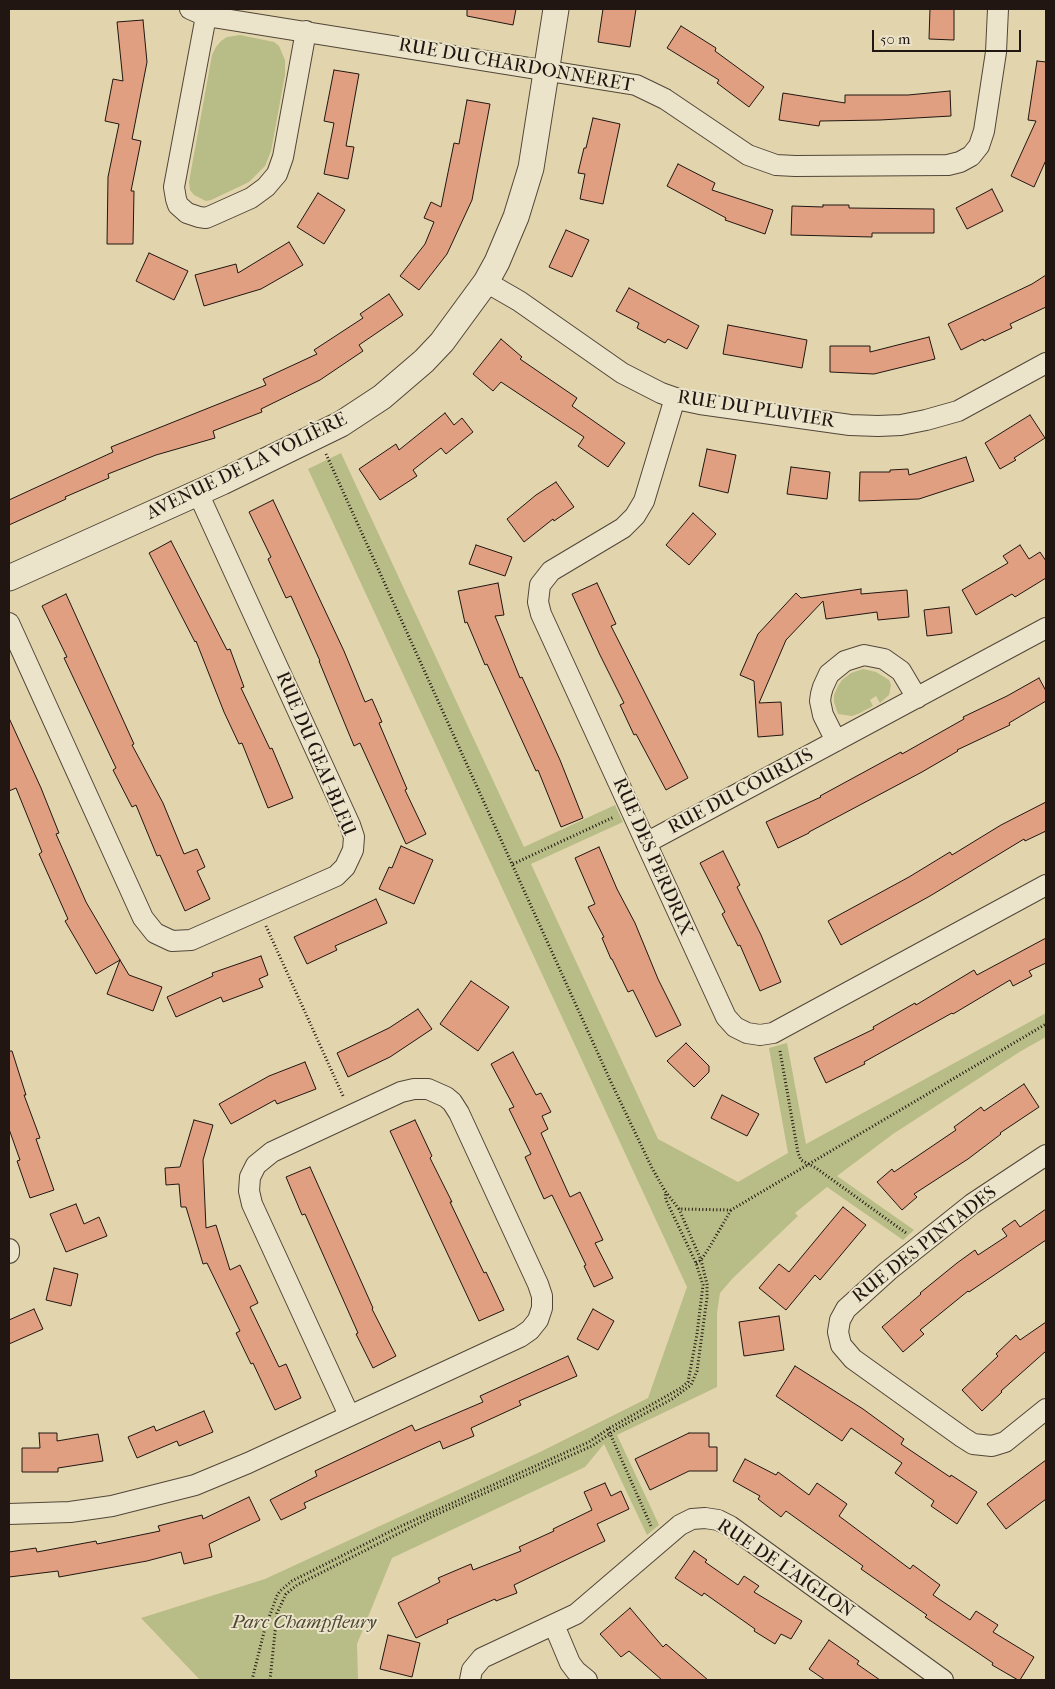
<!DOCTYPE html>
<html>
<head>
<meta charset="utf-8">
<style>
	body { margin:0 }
	#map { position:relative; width:1055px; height:1689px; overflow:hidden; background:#e2d5ad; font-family:"IM FELL French Canon",serif }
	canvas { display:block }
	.frame { position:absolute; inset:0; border:10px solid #211611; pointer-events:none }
	.scale { position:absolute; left:872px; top:30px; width:149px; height:22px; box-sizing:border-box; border:2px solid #211611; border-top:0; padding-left:6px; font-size:15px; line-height:18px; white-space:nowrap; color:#211611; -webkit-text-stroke:4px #ece4ca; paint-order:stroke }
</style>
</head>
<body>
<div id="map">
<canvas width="1055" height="1689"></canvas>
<div class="frame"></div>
<div class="scale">50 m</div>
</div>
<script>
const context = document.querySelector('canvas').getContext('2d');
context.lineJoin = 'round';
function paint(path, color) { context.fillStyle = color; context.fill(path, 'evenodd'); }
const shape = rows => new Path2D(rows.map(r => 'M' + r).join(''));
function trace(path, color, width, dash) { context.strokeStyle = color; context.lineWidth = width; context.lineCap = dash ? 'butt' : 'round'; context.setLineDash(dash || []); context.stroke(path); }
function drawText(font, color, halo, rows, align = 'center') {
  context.font = font + ' "IM FELL French Canon",serif'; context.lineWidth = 4; context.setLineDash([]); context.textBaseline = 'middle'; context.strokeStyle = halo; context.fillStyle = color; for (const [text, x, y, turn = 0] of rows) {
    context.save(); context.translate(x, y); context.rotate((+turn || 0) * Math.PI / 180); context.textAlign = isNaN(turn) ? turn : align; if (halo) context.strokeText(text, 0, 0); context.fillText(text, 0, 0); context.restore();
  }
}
paint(shape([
	[240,35,274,42,279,46,285,60,285,75,271,151,265,166,249,182,211,200,206,201,194,195,190,190,189,182,212,55,216,47,221,41,227,37],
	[341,453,524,847,615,805,623,822,531,864,658,1139,738,1182,788,1153,769,1048,787,1043,806,1144,1046,1013,1046,1037,1021,1051,893,1134,837,1176,914,1230,903,1240,827,1187,795,1213,798,1216,733,1278,720,1293,717,1313,717,1387,617,1435,659,1525,647,1535,604,1444,585,1467,392,1558,357,1644,358,1680,200,1680,141,1618,265,1579,538,1453,648,1398,687,1287,308,469],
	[863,669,876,672,889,680,891,685,889,695,880,703,876,696,870,700,873,706,860,713,852,716,838,714,834,702,834,695,838,686,842,680,851,673]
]), '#b8bc86');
const building = shape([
	[467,9,516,9,513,25,467,16,467,9],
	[603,9,636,9,630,47,598,42,603,9],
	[930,9,954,9,954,40,929,39,930,9],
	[143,20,147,62,132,139,141,141,131,191,134,191,133,244,107,244,108,177,119,124,105,121,113,79,123,81,117,22,143,20],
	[681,26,716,48,715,51,764,87,749,107,717,83,719,80,667,48,681,26],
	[1037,61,1046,62,1046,160,1034,187,1011,176,1036,121,1028,120,1037,61],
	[334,70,359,74,346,146,354,147,348,179,324,174,334,123,324,121,334,70],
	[950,91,951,116,880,120,820,121,819,126,779,120,783,93,845,103,845,95,908,95,950,91],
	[467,100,490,104,472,200,447,254,419,290,400,276,425,244,434,222,424,218,431,202,441,207,454,143,459,144,467,100],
	[593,118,620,124,603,204,580,199,585,174,578,173,584,148,586,148,593,118],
	[678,164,715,183,712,190,773,210,765,234,725,220,726,218,667,186,678,164],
	[992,189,1003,211,967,229,956,208,992,189],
	[318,193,345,210,324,244,297,227,318,193],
	[823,205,849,205,849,208,934,209,934,233,872,233,872,237,791,235,792,206,823,207,823,205],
	[566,230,589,240,572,277,549,267,566,230],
	[289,242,303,265,261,289,204,306,195,275,236,264,238,273,289,242],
	[149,253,188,271,174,300,136,281,149,253],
	[1046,275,1046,307,1010,324,1012,328,984,341,983,339,961,350,948,324,1032,284,1046,275],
	[629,288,699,326,687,349,668,339,665,343,637,328,639,323,616,311,629,288],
	[389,294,403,315,359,345,363,351,320,380,261,409,262,412,213,431,215,438,156,455,108,474,109,478,65,497,66,499,9,525,9,500,113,452,111,447,266,385,263,379,317,354,314,350,363,318,360,314,389,294],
	[728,325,807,340,802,368,723,354,728,325],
	[929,337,935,359,874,374,830,372,830,346,870,346,870,352,929,337],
	[501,339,522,357,520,359,577,398,572,406,625,443,608,467,578,446,584,437,501,382,493,391,473,374,501,339],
	[445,413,454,425,462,418,473,432,446,454,441,448,413,470,417,476,380,500,359,469,396,444,399,450,445,413],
	[1030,415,1045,438,1014,458,1016,460,1000,469,985,443,1030,415],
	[707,449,736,455,728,493,699,486,707,449],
	[966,457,974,481,919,499,859,501,860,472,890,472,890,470,908,469,909,475,966,457],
	[791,467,830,472,827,499,787,494,791,467],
	[556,482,574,507,554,521,553,519,524,542,507,519,536,495,556,482],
	[273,500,344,651,365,702,372,699,382,722,379,723,407,789,405,790,426,834,406,844,360,743,354,746,319,661,320,661,291,596,286,598,268,559,271,557,249,512,273,500],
	[693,513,716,534,689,565,666,545,693,513],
	[171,541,227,650,230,649,244,687,241,688,270,749,272,748,293,798,268,808,242,743,239,744,224,712,196,641,195,642,149,553,171,541],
	[476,545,512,557,505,576,469,564,476,545],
	[1020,545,1029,559,1040,552,1046,561,1046,578,1015,597,1012,594,976,615,962,590,1008,563,1003,556,1020,545],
	[498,583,504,615,495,616,520,678,522,677,560,760,583,818,561,827,538,770,536,771,487,664,485,665,467,622,465,623,458,591,498,583],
	[597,583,616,624,611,626,688,778,666,790,636,734,634,735,620,705,624,703,600,655,572,594,597,583],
	[861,589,861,594,907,590,909,617,878,620,877,612,826,619,823,601,786,640,759,703,781,702,783,735,758,737,754,681,740,675,758,634,796,593,801,598,861,589],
	[66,594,134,744,132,745,163,803,184,854,197,849,205,867,197,871,210,899,185,911,160,855,157,856,136,805,132,807,113,770,116,768,64,658,67,657,42,606,66,594],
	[949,607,952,633,927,636,924,610,949,607],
	[1039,678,1046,691,1046,701,1009,723,1010,725,957,750,958,751,922,772,809,832,809,833,778,848,766,822,821,797,820,796,901,752,902,754,964,719,963,717,1007,696,1039,678],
	[9,718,41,788,59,833,56,834,86,902,120,960,96,974,65,921,68,919,39,854,42,852,16,788,9,791,9,718],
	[1046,802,1046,831,1025,841,1024,839,930,896,841,945,828,921,909,877,950,852,952,855,1001,825,1046,802],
	[401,846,433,860,414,904,379,889,389,867,392,868,401,846],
	[599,847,617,889,635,923,658,979,681,1025,656,1037,633,990,628,992,612,959,611,959,602,938,604,937,588,907,595,904,575,858,599,847],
	[723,851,740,885,737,887,761,935,781,982,760,991,740,945,738,946,722,914,725,912,700,863,723,851],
	[376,899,387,923,335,946,337,950,307,964,294,937,376,899],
	[1046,938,1046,963,1029,971,1032,976,1013,986,1010,980,953,1014,952,1013,864,1062,865,1064,826,1083,814,1058,874,1029,873,1027,915,1003,916,1005,974,970,977,975,1046,938],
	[261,956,268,975,259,979,263,987,223,1002,221,997,176,1017,167,997,213,976,212,973,261,956],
	[120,960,129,975,162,987,153,1011,107,994,120,960],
	[471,981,509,1007,478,1051,440,1024,471,981],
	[418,1009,432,1029,390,1057,348,1077,337,1053,389,1028,418,1009],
	[686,1043,709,1066,709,1072,694,1087,667,1061,686,1043],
	[9,1051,12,1051,26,1095,24,1095,40,1138,36,1139,54,1190,30,1198,17,1161,20,1160,9,1129,9,1051],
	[513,1052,536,1095,541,1093,551,1112,542,1116,548,1129,541,1133,570,1197,580,1192,603,1240,595,1243,613,1278,594,1287,584,1266,586,1265,552,1195,544,1199,525,1157,531,1154,509,1109,514,1107,491,1064,513,1052],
	[305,1062,316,1089,277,1104,275,1100,231,1124,219,1104,269,1076,305,1062],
	[1024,1084,1039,1107,1000,1133,1001,1134,968,1159,914,1194,917,1197,902,1210,877,1182,892,1169,894,1172,956,1130,954,1127,981,1107,984,1111,1024,1084],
	[722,1095,759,1114,747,1136,711,1118,722,1095],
	[194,1120,213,1125,203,1160,206,1228,216,1225,230,1270,240,1265,258,1303,250,1307,279,1367,286,1364,301,1398,275,1410,253,1363,251,1364,236,1333,240,1331,207,1263,203,1264,186,1207,181,1207,179,1184,166,1185,165,1168,180,1167,194,1120],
	[415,1120,432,1156,430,1158,452,1202,450,1202,484,1273,486,1272,504,1310,479,1321,390,1131,415,1120],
	[310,1167,373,1308,372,1309,396,1356,373,1368,356,1334,358,1333,305,1214,302,1215,286,1177,310,1167],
	[76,1204,84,1224,99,1217,107,1236,66,1252,50,1214,76,1204],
	[843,1207,866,1225,820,1280,815,1275,786,1310,759,1288,779,1264,789,1272,843,1207],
	[1046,1209,1046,1240,969,1292,968,1291,920,1330,924,1334,903,1352,882,1327,921,1294,920,1293,957,1263,975,1250,978,1255,1007,1236,1002,1229,1015,1220,1020,1227,1046,1209],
	[54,1268,78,1274,71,1306,46,1300,54,1268],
	[34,1309,43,1329,9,1344,9,1320,34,1309],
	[593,1309,614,1321,598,1350,577,1339,593,1309],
	[779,1316,784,1350,744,1356,739,1322,779,1316],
	[1046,1322,1046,1351,1001,1391,1002,1392,982,1411,962,1390,998,1356,996,1354,1016,1335,1020,1340,1046,1322],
	[568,1356,577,1376,519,1401,521,1405,471,1428,474,1436,443,1449,440,1441,304,1503,306,1508,281,1520,270,1500,317,1476,315,1471,412,1425,415,1431,483,1402,480,1396,568,1356],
	[795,1366,863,1409,904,1439,901,1444,950,1477,951,1475,977,1492,957,1524,931,1506,934,1501,895,1473,902,1463,851,1428,842,1441,776,1396,795,1366],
	[204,1411,213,1432,179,1446,177,1441,137,1458,128,1437,154,1426,156,1431,204,1411],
	[39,1433,57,1433,57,1441,98,1434,103,1461,58,1468,58,1472,22,1472,22,1448,40,1448,39,1433],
	[689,1433,709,1433,709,1447,717,1447,717,1471,689,1471,650,1490,635,1459,689,1433],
	[745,1459,776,1475,778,1472,809,1495,817,1483,847,1504,839,1516,910,1569,913,1565,940,1585,933,1595,970,1620,976,1611,998,1625,993,1632,1034,1657,1020,1680,1018,1680,992,1665,993,1663,925,1617,927,1615,861,1569,863,1566,786,1511,781,1517,758,1499,760,1496,733,1481,745,1459],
	[1046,1460,1046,1499,1006,1529,987,1504,1046,1460],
	[605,1483,611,1496,621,1491,629,1509,597,1524,605,1541,514,1585,517,1593,496,1601,495,1599,447,1620,448,1623,416,1638,398,1603,440,1582,438,1578,471,1564,473,1570,521,1551,519,1547,554,1531,553,1529,592,1510,584,1492,605,1483],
	[249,1497,260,1520,209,1544,212,1557,184,1564,181,1552,147,1561,59,1577,58,1571,9,1577,9,1552,36,1548,37,1552,96,1541,97,1544,160,1531,158,1526,202,1515,203,1519,249,1497],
	[694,1551,707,1560,705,1562,738,1585,744,1576,759,1586,754,1592,802,1621,791,1639,781,1634,775,1644,754,1631,755,1629,704,1593,702,1596,675,1578,694,1551],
	[630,1608,663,1647,666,1644,708,1680,662,1680,629,1651,621,1657,600,1634,630,1608],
	[388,1635,420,1643,412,1677,380,1669,388,1635],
	[829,1640,859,1661,857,1664,880,1680,825,1680,809,1669,829,1640]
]);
paint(building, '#e09f81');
trace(building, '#211611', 1);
const minor = shape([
	[190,9,206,16,636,85,665,99,748,155,776,165,795,166,948,165,960,162,971,156,979,146,984,131,996,52,998,9],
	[206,16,174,187,176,199,178,205,187,213,199,217,206,218,213,215,251,198,266,187,277,174,283,157,306,31],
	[486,282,519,301,622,373,661,393,681,400,700,404,850,425,878,426,901,425,926,420,958,411,1046,363],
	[675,398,644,501,635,516,623,528,551,571,540,585,538,602,541,614,726,1017,735,1027,747,1033,760,1035,773,1033,1046,885],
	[9,623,143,918,155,933,172,941,191,940,336,876,345,867,353,850,354,837,350,825,198,493],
	[836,741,823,715,820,701,821,694,823,687,829,674,845,661,864,655,884,659,901,671,917,698],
	[646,843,1046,628],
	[1046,1155,972,1204,888,1271,846,1309,840,1320,838,1332,841,1345,853,1359,962,1437,973,1444,992,1446,1005,1442,1046,1409],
	[9,1249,9,1253],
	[9,1514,70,1512,112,1506,195,1485,248,1463,520,1337,530,1330,538,1320,542,1308,542,1296,538,1284,459,1113,452,1102,446,1097,428,1089,414,1089,401,1092,272,1152,256,1165,250,1177,249,1191,252,1204,349,1415],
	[554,1625,570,1663,576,1671,587,1680],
	[470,1680,472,1670,482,1658,576,1614,680,1525,692,1519,705,1518,718,1520,730,1526,943,1680]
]);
const tertiary = shape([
	[9,578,222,482,341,424,382,397,424,361,442,342,486,282,497,262,516,217,531,168,556,9]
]);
trace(minor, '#514638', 22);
trace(tertiary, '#514638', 27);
trace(shape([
	[326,454,610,1080,652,1168,665,1191,679,1209,731,1210,1046,1024],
	[513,864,614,817],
	[266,926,344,1098],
	[780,1051,798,1153,801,1160,816,1168,906,1233],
	[696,1263,701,1260,709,1248,731,1210],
	[608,1429,651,1526],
	[252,1680,265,1628,277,1596,280,1591,292,1581,399,1527,589,1442,608,1429,681,1388,688,1382,697,1334,703,1285,696,1263,666,1200,665,1192],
	[270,1680,277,1613,286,1594,297,1585,435,1515,592,1446,618,1428,672,1399,691,1385,697,1371,707,1298,707,1284,701,1260,679,1209]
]), '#211611', 3, [1, 2.5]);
trace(minor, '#ece4ca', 20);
trace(tertiary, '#ece4ca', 25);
drawText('19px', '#211611', '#ece4ca', [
	["RUE DU CHARDONNERET",516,66,10],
	["RUE DU PLUVIER",756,410,9],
	["AVENUE DE LA VOLIÈRE",247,467,-26],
	["RUE DU GEAI-BLEU",315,754,67],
	["RUE DU COURLIS",741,792,-28],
	["RUE DES PERDRIX",652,857,66],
	["RUE DES PINTADES",925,1245,-38],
	["RUE DE L'AIGLON",785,1569,34]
]);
drawText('italic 19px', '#4e4834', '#ece4ca', [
	["Parc Champfleury",304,1623]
]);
</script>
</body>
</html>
